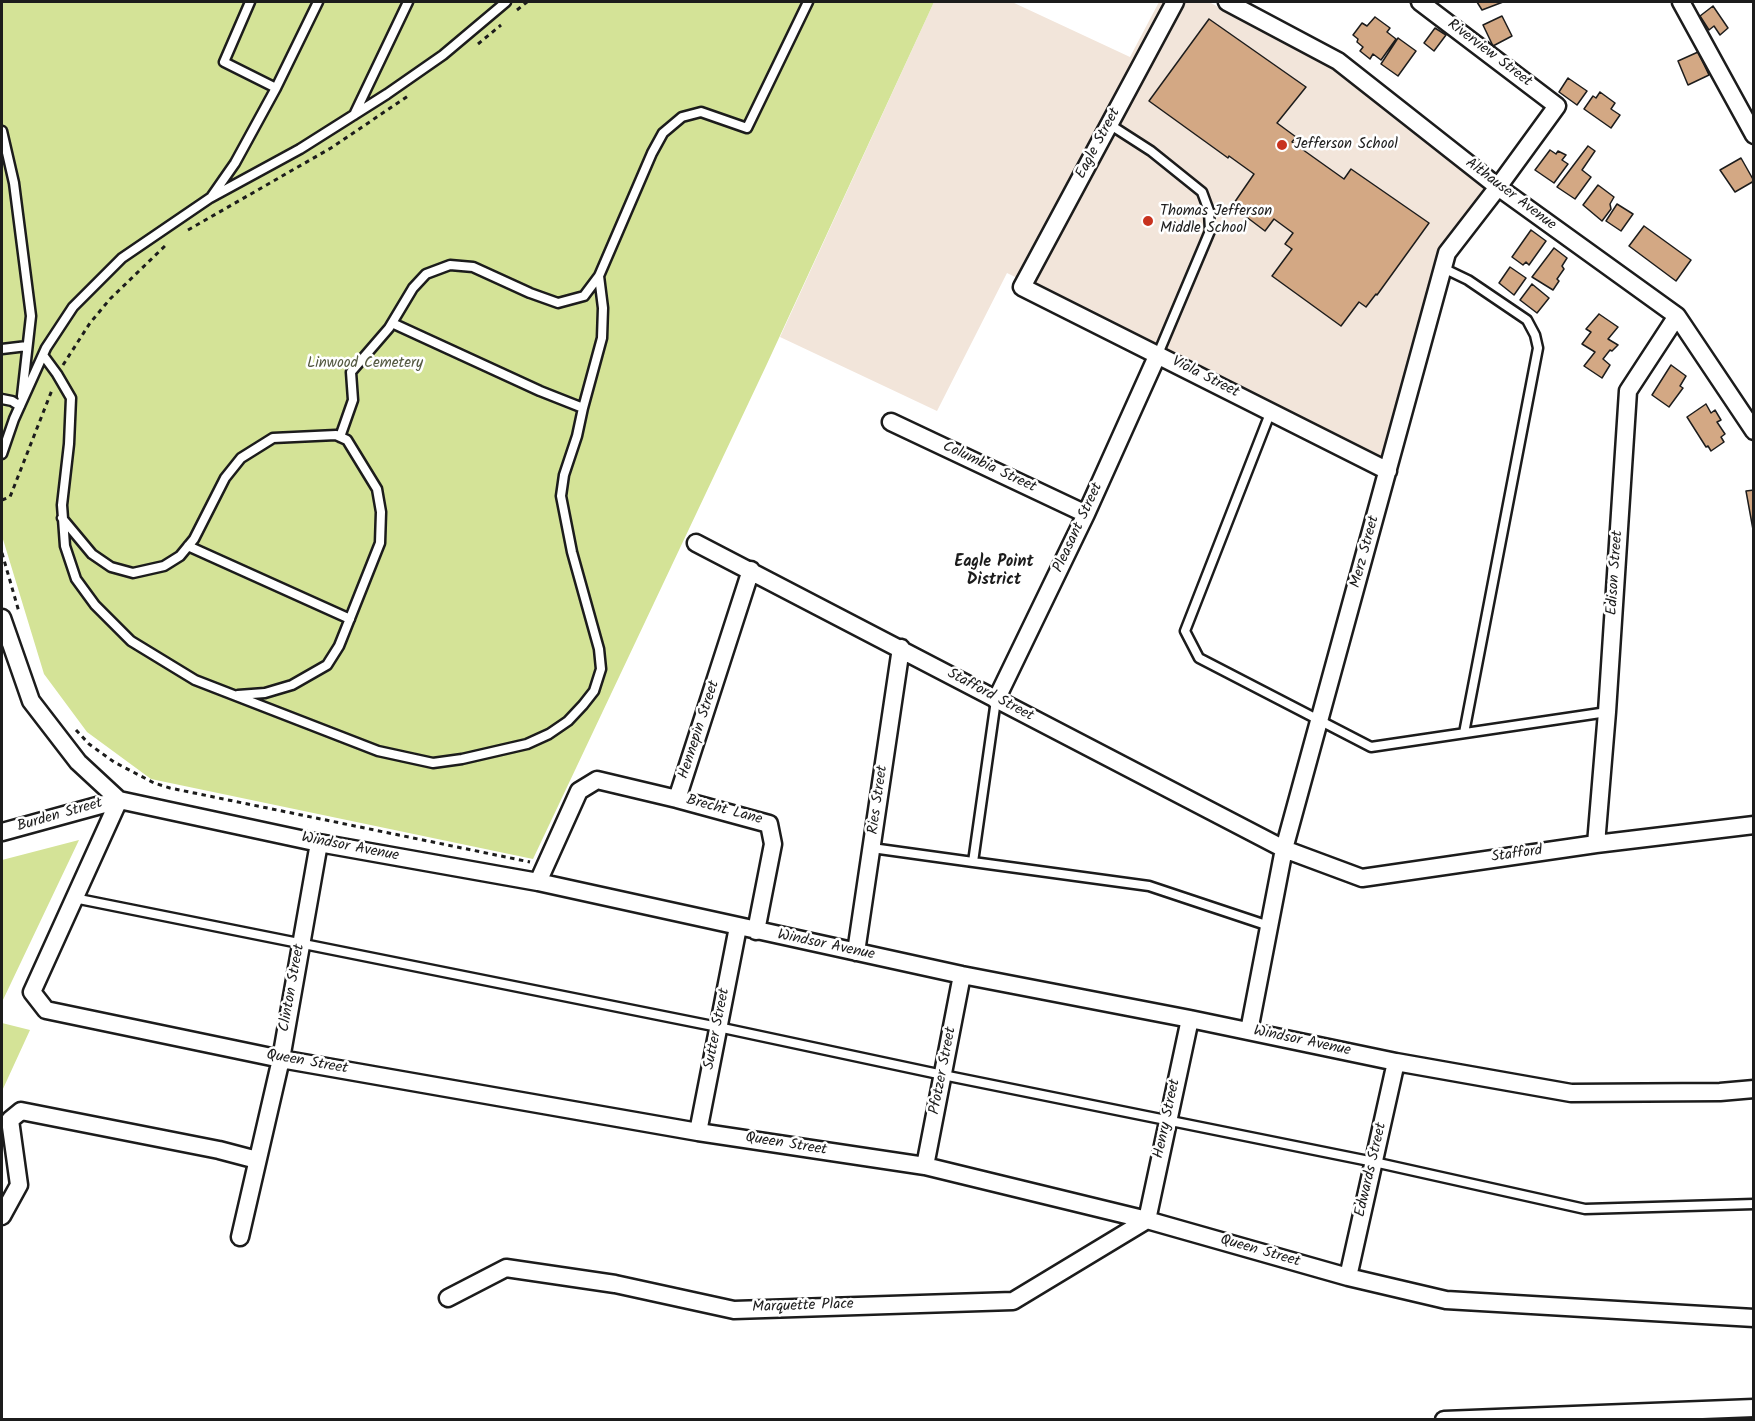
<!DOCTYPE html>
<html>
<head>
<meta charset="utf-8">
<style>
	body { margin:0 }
	#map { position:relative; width:1755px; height:1421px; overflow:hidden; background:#fff; font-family:Kalam,sans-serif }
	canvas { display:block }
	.frame { position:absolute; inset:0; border:3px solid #1c1c1c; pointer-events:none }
</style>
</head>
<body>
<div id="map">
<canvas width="1755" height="1421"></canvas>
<div class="frame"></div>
</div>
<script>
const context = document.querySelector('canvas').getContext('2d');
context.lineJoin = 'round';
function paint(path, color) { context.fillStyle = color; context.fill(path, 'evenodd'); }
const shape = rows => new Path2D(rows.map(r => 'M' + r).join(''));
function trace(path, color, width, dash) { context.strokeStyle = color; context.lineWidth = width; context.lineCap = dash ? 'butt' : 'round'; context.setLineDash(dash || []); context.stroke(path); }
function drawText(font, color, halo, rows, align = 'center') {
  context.font = font + ' Kalam,sans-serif'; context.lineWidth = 5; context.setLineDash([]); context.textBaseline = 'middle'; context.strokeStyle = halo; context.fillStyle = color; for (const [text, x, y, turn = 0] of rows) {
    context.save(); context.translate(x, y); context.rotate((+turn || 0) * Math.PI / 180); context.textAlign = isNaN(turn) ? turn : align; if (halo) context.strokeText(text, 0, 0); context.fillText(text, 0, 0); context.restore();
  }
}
paint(shape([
	[934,2,1012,2,1130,57,1159,2,1209,2,1335,69,1487,190,1437,252,1384,459,1007,273,937,411,780,337]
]), '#f2e5da');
paint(shape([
	[2,2,934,2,766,366,533,859,151,779,87,732,44,674,2,536],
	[79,840,2,1002,2,860],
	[2,1023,30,1030,2,1091]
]), '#d4e397');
const building = shape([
	[1477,2,1503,2,1482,10,1477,2],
	[1713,6,1728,28,1720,35,1714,26,1709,30,1700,16,1713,6],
	[1502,16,1512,36,1493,46,1483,25,1502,16],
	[1375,17,1390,28,1387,32,1396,39,1381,60,1373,54,1370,59,1360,51,1363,47,1357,42,1358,39,1353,35,1362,23,1367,26,1375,17],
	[1209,19,1306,87,1277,123,1296,137,1292,142,1344,179,1351,169,1429,223,1377,295,1376,294,1366,307,1359,302,1341,326,1272,276,1292,249,1285,244,1293,233,1274,219,1265,231,1232,206,1254,174,1229,156,1228,158,1149,101,1209,19],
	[1435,28,1446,35,1434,51,1424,43,1435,28],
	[1398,38,1416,51,1398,76,1381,64,1398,38],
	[1698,52,1709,75,1688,85,1678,61,1698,52],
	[1568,78,1587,91,1577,105,1559,92,1568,78],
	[1600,92,1615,103,1611,109,1620,115,1611,128,1584,109,1593,96,1596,98,1600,92],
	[1588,146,1595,151,1582,170,1591,177,1575,199,1557,187,1588,146],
	[1550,150,1556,154,1558,151,1566,155,1562,160,1568,164,1554,183,1535,170,1550,150],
	[1741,158,1754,181,1735,192,1720,170,1741,158],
	[1598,185,1614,197,1610,204,1611,209,1602,221,1583,205,1598,185],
	[1617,204,1633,214,1621,231,1606,221,1617,204],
	[1644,226,1691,260,1676,281,1629,246,1644,226],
	[1531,230,1546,241,1529,265,1526,262,1523,265,1512,257,1531,230],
	[1554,248,1567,258,1562,266,1564,269,1557,279,1559,281,1553,290,1532,277,1554,248],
	[1510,267,1526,278,1514,295,1499,283,1510,267],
	[1532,284,1549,298,1537,313,1520,300,1532,284],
	[1599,314,1618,327,1608,339,1618,345,1612,351,1610,350,1603,359,1610,365,1602,378,1584,366,1595,352,1582,344,1591,332,1586,329,1599,314],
	[1671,365,1686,376,1680,386,1683,388,1669,407,1652,395,1671,365],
	[1706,404,1711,413,1715,410,1721,420,1717,422,1725,434,1721,437,1724,442,1711,451,1708,446,1706,447,1687,417,1706,404],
	[1754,490,1754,535,1746,491,1754,490]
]);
paint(building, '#d3a884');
trace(building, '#1c1c1c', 1.5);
const lane = shape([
	[250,2,224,62,276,88],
	[354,115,408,2],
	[1109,124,1151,151,1202,192,1209,211,1210,231,1158,354],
	[2,131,14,183,31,316,22,396],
	[212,196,235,163,276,88,318,2],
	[1443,268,1468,280,1527,320,1535,335,1538,348,1464,733],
	[392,323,540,391,583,408],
	[2,349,27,346],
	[43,355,57,374,71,398,69,444,62,505,65,546,76,579,95,605,131,641,195,680,378,751,433,763,462,759,527,744,549,734,568,721,583,705,594,691,601,669,599,649,572,552,561,496,564,475,577,436,583,408,602,338,603,308,599,276],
	[2,399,12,401,20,406],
	[1271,411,1185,631,1199,658,1371,747,1607,712],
	[340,437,353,400,351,372,389,328,413,288,426,274,450,265,473,267,530,293,558,303,584,296,599,276,652,153,663,133,682,117,701,112,747,128,808,2],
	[2,454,14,419,46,348,73,307,122,258,210,198,300,149,387,94,443,55,506,2],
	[62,518,92,554,111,567,133,573,164,566,180,556,194,539,225,478,241,458,273,438,336,435,347,440,377,489,381,512,380,543,339,646,327,665,292,685,265,693,238,695],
	[188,546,350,619],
	[996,700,973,862,1149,886,1269,926],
	[872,848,973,862],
	[74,898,718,1027,943,1075,1374,1162,1585,1209,1754,1204]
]);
const street = shape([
	[1175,2,1022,287,1388,471],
	[1227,2,1338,61,1498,187,1677,316,1754,431],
	[1681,2,1754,135],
	[891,422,1086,514],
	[696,543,1284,849,1362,878,1596,844,1754,825],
	[2,618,31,701,78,762,119,800,319,843,538,882,962,975,1190,1019,1396,1062,1571,1093,1720,1092,1754,1089],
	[996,700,1086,514,1158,354],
	[677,799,769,824,773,844,756,931],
	[119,800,32,992,46,1010,281,1059,698,1132,925,1166,1147,1220,1348,1277,1446,1300,1754,1318],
	[2,832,119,800],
	[1596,844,1607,712,1628,391,1677,316],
	[538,882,579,791,597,780,677,799,751,570],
	[856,952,901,648],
	[1249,1031,1284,849,1447,253,1498,187,1557,106,1420,2],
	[698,1132,738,927],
	[925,1166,962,975],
	[2,1216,19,1185,10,1120,21,1111,219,1150,257,1160],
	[240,1237,281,1059,319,843],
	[1348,1277,1396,1062],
	[448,1298,506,1268,615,1284,734,1310,1013,1301,1147,1220,1190,1019],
	[1444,1420,1754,1408]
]);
trace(lane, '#1c1c1c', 13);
trace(street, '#1c1c1c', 21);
trace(shape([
	[517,10,527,2],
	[478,44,501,25],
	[188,230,331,148,408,96],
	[63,365,90,323,110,299,168,243],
	[2,500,10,497,52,390],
	[2,553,19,612],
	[76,730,89,744,114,762,154,783,170,788,530,862]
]), '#1c1c1c', 3, [4.5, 4.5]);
trace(lane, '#fff', 8);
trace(street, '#fff', 16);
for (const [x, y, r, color] of [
	[1282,145,6,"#c8321e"],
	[1148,221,6,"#c8321e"]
]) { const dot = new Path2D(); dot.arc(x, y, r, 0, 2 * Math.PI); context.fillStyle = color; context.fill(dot); trace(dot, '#fff', 2); }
drawText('15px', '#1c1c1c', '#fff', [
	["Riverview Street",1489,54,37],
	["Eagle Street",1099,144,-62],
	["Althauser Avenue",1510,195,37],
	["Viola Street",1205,378,27],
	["Columbia Street",989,468,25],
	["Pleasant Street",1079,528,-65],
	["Merz Street",1366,552,-75],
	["Edison Street",1616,573,-86],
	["Stafford Street",990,696,28],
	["Hennepin Street",700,730,-72],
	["Ries Street",879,800,-82],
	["Brecht Lane",724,811,15],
	["Burden Street",60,816,-16],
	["Windsor Avenue",350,848,11],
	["Stafford",1517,855,-8],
	["Windsor Avenue",826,946,12],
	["Clinton Street",293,988,-80],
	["Sutter Street",718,1029,-79],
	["Windsor Avenue",1302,1042,12],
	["Queen Street",307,1063,10],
	["Pfotzer Street",944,1071,-79],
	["Henry Street",1168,1119,-78],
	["Queen Street",786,1145,9],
	["Edwards Street",1372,1170,-77],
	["Queen Street",1260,1252,16],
	["Marquette Place",803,1307,-2]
]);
drawText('15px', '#1c1c1c', '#fff', [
	["Jefferson School",1294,145],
	["Thomas Jefferson",1160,212],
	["Middle School",1160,229]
], 'left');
drawText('15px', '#535841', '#fff', [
	["Linwood Cemetery",365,364]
]);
drawText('bold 16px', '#1c1c1c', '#fff', [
	["Eagle Point",994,563],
	["District",994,581]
]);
</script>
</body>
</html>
